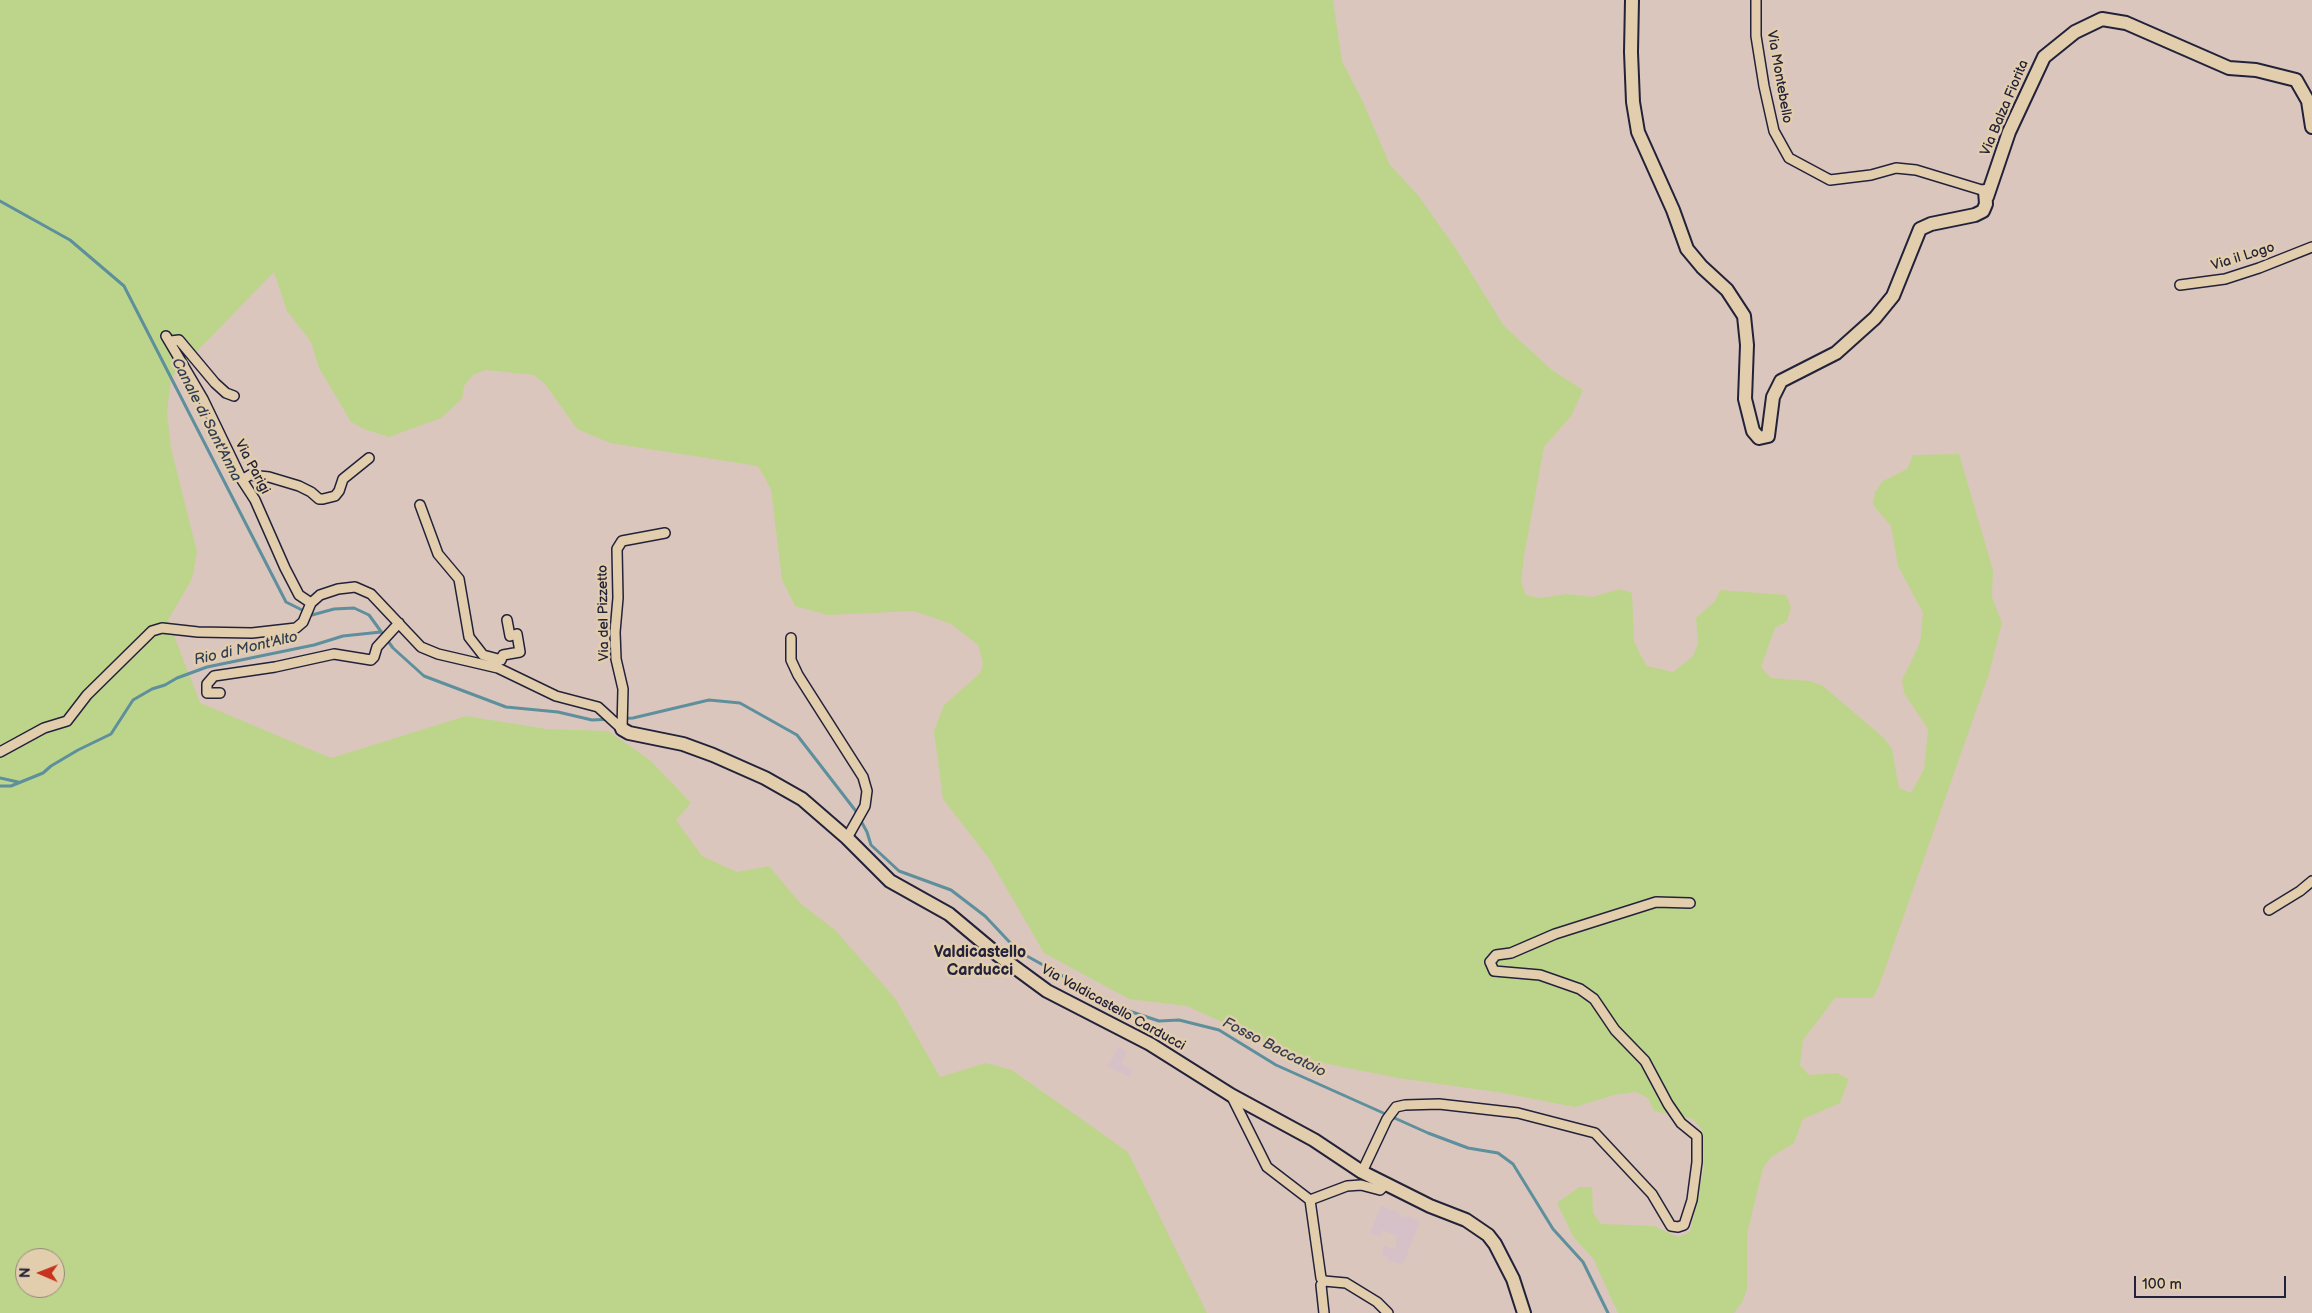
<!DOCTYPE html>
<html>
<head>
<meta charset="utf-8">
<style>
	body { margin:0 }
	#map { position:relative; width:2312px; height:1313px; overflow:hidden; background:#dbc6bd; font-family:"Balsamiq Sans",sans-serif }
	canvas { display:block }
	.north { position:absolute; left:15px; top:1248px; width:50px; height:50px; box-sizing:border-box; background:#e2cdac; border:1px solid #95897f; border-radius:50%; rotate:271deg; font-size:14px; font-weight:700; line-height:20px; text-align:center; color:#22223b }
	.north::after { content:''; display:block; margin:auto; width:18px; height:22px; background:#c8321e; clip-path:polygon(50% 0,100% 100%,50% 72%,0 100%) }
	.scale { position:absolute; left:2134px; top:1276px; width:152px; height:22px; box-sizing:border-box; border:2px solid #22223b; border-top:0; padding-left:6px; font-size:15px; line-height:18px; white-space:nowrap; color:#22223b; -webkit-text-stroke:4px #e2cdac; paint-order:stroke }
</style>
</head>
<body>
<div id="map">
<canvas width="2312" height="1313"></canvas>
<div class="north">N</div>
<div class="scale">100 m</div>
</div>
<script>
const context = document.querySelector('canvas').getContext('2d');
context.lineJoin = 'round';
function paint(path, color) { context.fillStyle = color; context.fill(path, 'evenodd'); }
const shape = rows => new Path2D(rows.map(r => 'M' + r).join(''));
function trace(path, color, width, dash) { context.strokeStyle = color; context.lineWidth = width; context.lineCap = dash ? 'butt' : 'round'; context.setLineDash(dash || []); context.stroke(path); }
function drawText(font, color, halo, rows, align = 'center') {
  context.font = font + ' "Balsamiq Sans",sans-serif'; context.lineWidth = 5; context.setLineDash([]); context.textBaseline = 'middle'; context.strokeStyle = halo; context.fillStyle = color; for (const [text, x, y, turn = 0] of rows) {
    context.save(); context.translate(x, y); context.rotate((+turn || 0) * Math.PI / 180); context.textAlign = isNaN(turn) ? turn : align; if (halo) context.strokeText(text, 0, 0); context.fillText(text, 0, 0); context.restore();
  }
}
paint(shape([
	[1118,1047,1127,1051,1121,1064,1133,1070,1130,1077,1106,1066,1108,1063,1110,1064],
	[1381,1206,1400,1213,1399,1216,1404,1218,1405,1215,1420,1221,1403,1265,1387,1260,1388,1257,1382,1255,1384,1246,1395,1249,1397,1236,1382,1230,1380,1236,1370,1233]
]), '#d6c1c9');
paint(shape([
	[0,0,1333,0,1342,61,1362,100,1390,165,1418,195,1456,249,1504,326,1552,370,1583,390,1571,416,1544,447,1524,556,1521,582,1526,595,1540,598,1567,594,1593,597,1619,589,1632,593,1634,641,1640,654,1647,666,1673,672,1693,656,1698,644,1696,618,1715,601,1720,590,1786,595,1791,607,1787,621,1775,628,1761,667,1771,678,1810,681,1823,686,1884,738,1892,749,1899,788,1911,793,1924,769,1928,729,1904,693,1902,680,1920,643,1923,613,1898,566,1891,526,1873,505,1875,492,1883,481,1907,469,1913,455,1959,454,1993,570,1992,597,2002,623,1989,674,1879,986,1873,998,1835,998,1803,1040,1800,1065,1809,1075,1837,1073,1849,1079,1840,1103,1803,1119,1794,1143,1771,1157,1763,1168,1747,1234,1747,1289,1743,1301,1734,1313,1618,1313,1593,1258,1574,1238,1557,1203,1579,1187,1592,1187,1593,1213,1601,1224,1654,1226,1678,1237,1690,1232,1704,1168,1702,1130,1693,1119,1654,1111,1648,1098,1636,1092,1614,1095,1575,1107,1503,1093,1398,1078,1303,1059,1187,1006,1129,999,1044,953,990,860,943,799,934,731,944,705,980,673,983,663,978,645,951,624,914,611,828,615,795,606,782,580,771,489,758,466,610,443,577,429,545,384,534,375,486,370,473,375,464,386,462,399,441,418,389,437,364,429,351,422,319,368,311,342,287,311,274,272,171,378,167,413,171,448,197,552,192,579,168,620,200,703,331,758,466,716,547,729,608,731,650,760,691,803,676,820,702,856,737,872,769,866,800,903,835,930,895,998,940,1077,986,1063,1012,1070,1128,1152,1207,1313,0,1313],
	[25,1258,55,1258,55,1288,25,1288]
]), '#bdd58b');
trace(shape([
	[0,201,70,240,124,286,286,602,312,615,334,609,354,608,369,615,393,648,424,676,506,707,558,712,592,720,633,718,709,700,740,703,797,735,855,810,867,832,871,845,899,871,951,890,985,916,1018,951,1120,1008,1159,1021,1179,1020,1219,1030,1276,1065,1428,1133,1468,1148,1498,1153,1513,1164,1553,1229,1583,1262,1608,1313],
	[0,778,18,782],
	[0,786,11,786,43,773,51,766,78,750,111,734,133,700,152,689,165,685,177,678,207,667,314,645,343,636,381,632]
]), '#5e8f9c', 3);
const street = shape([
	[1756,0,1756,36,1764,86,1774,131,1789,158,1830,180,1871,175,1896,168,1916,170,1985,191],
	[2180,285,2225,279,2259,268,2312,247],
	[166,336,203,399,242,480,255,500,285,568,299,595,311,603],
	[171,341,179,340,215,383,226,393,234,396],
	[242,480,250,475,269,477,299,486,311,492,319,499,323,499,335,496,339,491,343,479,369,458],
	[420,505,438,554,459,579,469,637,483,655,498,659],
	[791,638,791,660,798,675,863,777,867,791,865,806,847,838],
	[498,659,501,660,503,655,520,652,517,634,510,636,507,620],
	[220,693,207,693,207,684,214,676,275,667,334,654,371,660,374,657,377,647,399,623],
	[622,729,623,689,616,659,615,632,618,598,617,549,622,541,665,533],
	[0,752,44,728,67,721,87,695,152,631,162,628,198,632,252,633,296,628,303,622,311,603,320,595,338,589,355,587,371,594,421,647,438,654,498,668,556,696,598,707,622,729],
	[2269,910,2300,891,2312,881],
	[1231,1095,1267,1167,1310,1200,1321,1278,1324,1281,1346,1283,1377,1302,1388,1313],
	[1362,1172,1387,1119,1396,1107,1405,1105,1439,1104,1518,1113,1595,1133,1652,1194,1671,1226,1678,1227,1684,1225,1692,1200,1697,1162,1697,1136,1681,1123,1668,1104,1645,1061,1615,1030,1594,999,1580,989,1540,975,1494,971,1490,962,1496,955,1511,953,1555,934,1656,902,1690,903],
	[1310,1200,1347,1186,1361,1185,1380,1190,1386,1184],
	[1324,1313,1321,1285,1324,1281]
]);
const secondary = shape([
	[1632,0,1631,52,1633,102,1638,132,1673,210,1687,249,1702,267,1727,290,1744,316,1747,345,1745,399,1753,431,1759,438,1768,436,1773,397,1781,381,1836,353,1875,318,1893,296,1920,229,1931,224,1975,215,1983,211,1986,204,1985,191],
	[1987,197,2009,132,2044,57,2075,32,2102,19,2126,23,2229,68,2256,70,2296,80,2308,101,2312,127],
	[622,729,629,733,683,744,713,755,765,778,802,799,847,838,890,881,949,914,998,955,1047,991,1150,1044,1231,1095,1314,1140,1362,1172,1430,1206,1466,1220,1488,1235,1495,1244,1513,1279,1524,1313]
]);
trace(street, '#22223b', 12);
trace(secondary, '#22223b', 16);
trace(street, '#e2cdac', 9);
trace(secondary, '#e2cdac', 12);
drawText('14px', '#22223b', '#e2cdac', [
	["Via Montebello",1779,77,80],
	["Via Balza Fiorita",2005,108,-67],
	["Via il Logo",2243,257,-17],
	["Via Parigi",252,467,62],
	["Via del Pizzetto",604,613,-91],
	["Via Valdicastello Carducci",1113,1008,29]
]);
drawText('italic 15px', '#313d53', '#e2cdac', [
	["Canale di Sant'Anna",206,420,63],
	["Rio di Mont'Alto",246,649,-13],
	["Fosso Baccatoio",1274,1048,27]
]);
drawText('bold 16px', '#22223b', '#e2cdac', [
	["Valdicastello",980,953],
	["Carducci",980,971]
]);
</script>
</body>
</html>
